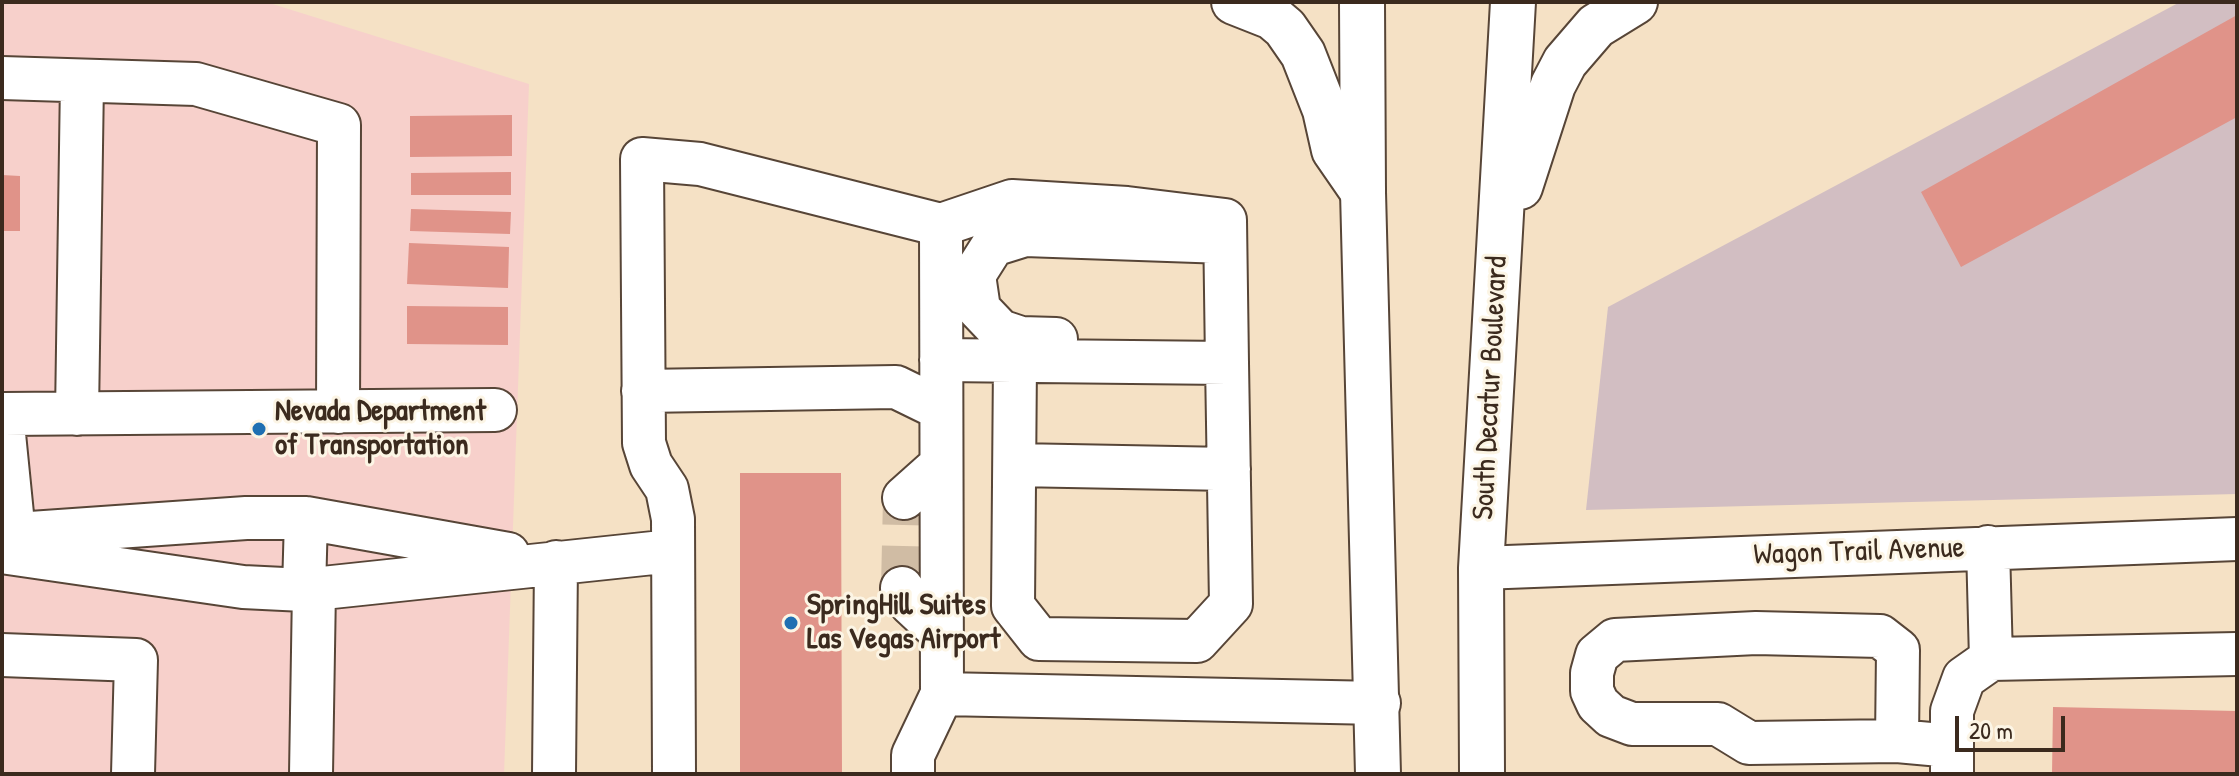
<!DOCTYPE html>
<html>
<head>
<meta charset="utf-8">
<style>
	body { margin:0 }
	#map { position:relative; width:2239px; height:776px; overflow:hidden; background:#f5e1c5; font-family:"Patrick Hand",sans-serif }
	canvas { display:block }
	.frame { position:absolute; inset:0; border:4px solid #3b2a1e; pointer-events:none }
	.scale { position:absolute; left:1955px; top:716px; width:110px; height:36px; box-sizing:border-box; border:4px solid #3b2a1e; border-top:0; padding-left:10px; font-size:24px; line-height:28px; white-space:nowrap; color:#3b2a1e; -webkit-text-stroke:6px #fcf5e5; paint-order:stroke }
</style>
</head>
<body>
<div id="map">
<canvas width="2239" height="776"></canvas>
<div class="frame"></div>
<div class="scale">20 m</div>
</div>
<script>
const context = document.querySelector('canvas').getContext('2d');
context.lineJoin = 'round';
function paint(path, color) { context.fillStyle = color; context.fill(path, 'evenodd'); }
const shape = rows => new Path2D(rows.map(r => 'M' + r).join(''));
function trace(path, color, width, dash) { context.strokeStyle = color; context.lineWidth = width; context.lineCap = dash ? 'butt' : 'round'; context.setLineDash(dash || []); context.stroke(path); }
function drawText(font, color, halo, rows, align = 'center') {
  context.font = font + ' "Patrick Hand",sans-serif'; context.lineWidth = 6; context.setLineDash([]); context.textBaseline = 'middle'; context.strokeStyle = halo; context.fillStyle = color; for (const [text, x, y, turn = 0] of rows) {
    context.save(); context.translate(x, y); context.rotate((+turn || 0) * Math.PI / 180); context.textAlign = isNaN(turn) ? turn : align; if (halo) context.strokeText(text, 0, 0); context.fillText(text, 0, 0); context.restore();
  }
}
paint(shape([
	[2,2,266,2,529,84,504,774,2,774]
]), '#f7d0cb');
paint(shape([
	[2180,2,2237,2,2237,494,1586,510,1608,307]
]), '#d2bec2');
paint(shape([
	[2237,15,2237,117,1961,267,1921,192],
	[512,115,512,156,410,157,410,116],
	[511,172,511,195,411,195,411,173],
	[2,175,20,176,20,231,2,231],
	[411,209,511,212,510,234,410,231],
	[409,243,509,247,508,288,407,284],
	[407,306,508,307,508,345,407,344],
	[740,473,841,473,842,774,740,774],
	[2053,707,2237,711,2237,774,2052,774]
]), '#e09389');
trace(shape([
	[902,588,904,498]
]), '#d0bca4', 42, [42, 21]);
const minor = shape([
	[2,78,196,84,339,125,338,412],
	[941,225,1012,201,1127,208,1225,220,1227,363],
	[1056,339,1021,338,1000,331,979,309,974,275,993,245,1025,235,1225,242],
	[941,360,1227,363,1231,604,1197,641,1039,639,1013,606,1015,361],
	[643,391,896,387,941,409],
	[2,414,14,534],
	[4,414,495,410],
	[77,414,82,81],
	[1015,465,1229,469],
	[904,498,941,465],
	[2,535,246,518,306,518,508,554],
	[2,552,243,587,304,590,672,551],
	[1481,568,2237,539],
	[902,588,911,604,942,633],
	[304,590,306,518],
	[2,655,136,660,133,774],
	[1991,659,2237,654],
	[1897,741,1898,650,1880,636,1756,633,1615,640,1597,655,1592,673,1592,691,1598,704,1611,716,1632,724,1718,724,1749,743,1897,741,1952,746],
	[1952,773,1952,711,1964,678,1991,659,1988,547],
	[311,774,314,589],
	[554,774,556,562],
	[674,774,673,519,667,489,651,465,644,443,642,159,700,164,941,225,942,694],
	[913,774,913,755,942,694,1379,703]
]);
const major = shape([
	[1362,2,1363,192,1378,774],
	[1520,187,1553,85,1565,62,1596,26,1635,2],
	[1482,774,1481,568,1513,2]
]);
const highway = shape([
	[1234,2,1272,17,1285,28,1303,54,1325,110,1334,150,1363,192]
]);
trace(minor, '#574537', 46);
trace(major, '#574537', 48);
trace(highway, '#574537', 48);
trace(minor, '#fff', 42);
trace(major, '#fff', 44);
trace(highway, '#fff', 44);
for (const [x, y, r, color] of [
	[259,429,8,"#1f6fb2"],
	[791,623,8,"#1f6fb2"]
]) { const dot = new Path2D(); dot.arc(x, y, r, 0, 2 * Math.PI); context.fillStyle = color; context.fill(dot); trace(dot, '#fcf5e5', 3); }
drawText('30px', '#3b2a1e', '#fcf5e5', [
	["South Decatur Boulevard",1491,388,-87],
	["Wagon Trail Avenue",1859,552,-2]
]);
drawText('bold 30px', '#3b2a1e', '#fcf5e5', [
	["Nevada Department",275,412],
	["of Transportation",275,446],
	["SpringHill Suites",807,606],
	["Las Vegas Airport",807,640]
], 'left');
</script>
</body>
</html>
